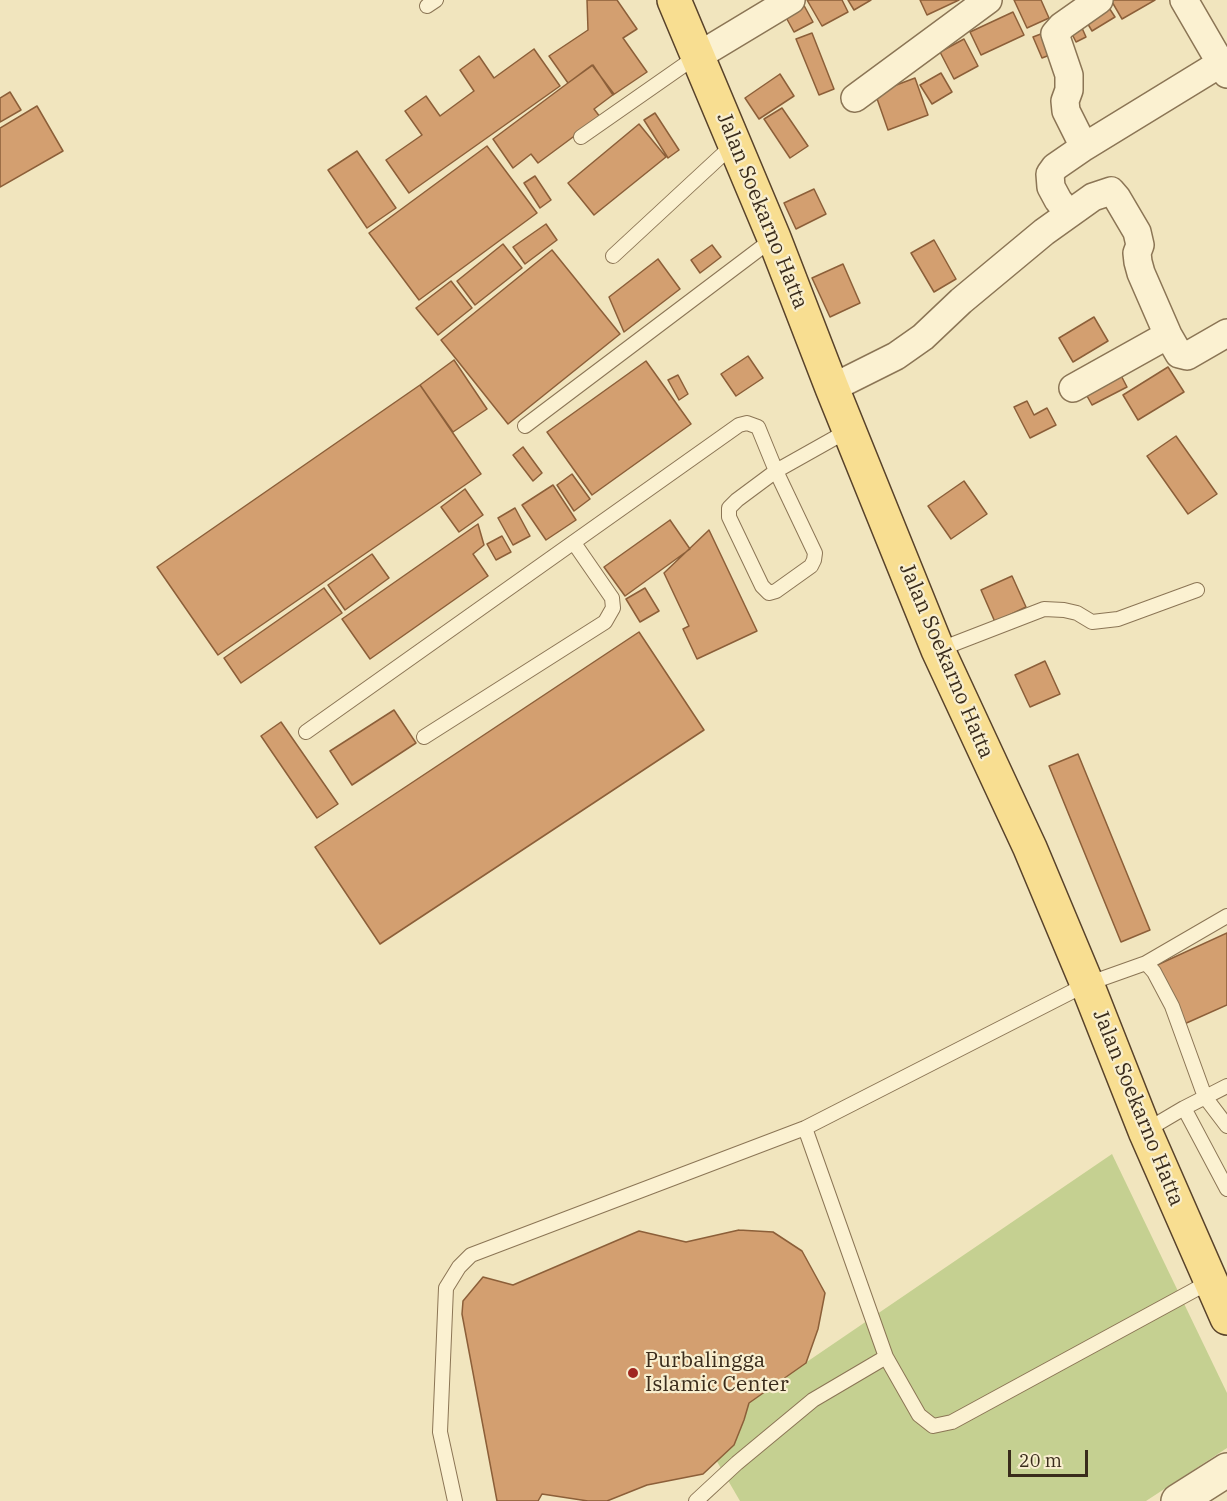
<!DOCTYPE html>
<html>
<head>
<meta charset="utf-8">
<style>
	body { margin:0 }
	#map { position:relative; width:1227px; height:1501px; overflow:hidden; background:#f1e5be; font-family:"IBM Plex Serif",serif }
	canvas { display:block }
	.scale { position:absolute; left:1008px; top:1450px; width:80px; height:27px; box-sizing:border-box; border:3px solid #392b1b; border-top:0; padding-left:8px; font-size:18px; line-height:21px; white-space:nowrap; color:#392b1b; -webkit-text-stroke:4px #f8eece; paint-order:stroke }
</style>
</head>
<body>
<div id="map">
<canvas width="1227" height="1501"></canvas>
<div class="scale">20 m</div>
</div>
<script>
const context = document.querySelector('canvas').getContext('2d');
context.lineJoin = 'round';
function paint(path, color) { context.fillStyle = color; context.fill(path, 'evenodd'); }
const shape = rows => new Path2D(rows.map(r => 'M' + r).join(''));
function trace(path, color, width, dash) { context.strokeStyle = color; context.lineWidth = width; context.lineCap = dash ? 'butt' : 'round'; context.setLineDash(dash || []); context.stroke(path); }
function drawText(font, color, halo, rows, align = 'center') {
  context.font = font + ' "IBM Plex Serif",serif'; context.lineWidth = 4.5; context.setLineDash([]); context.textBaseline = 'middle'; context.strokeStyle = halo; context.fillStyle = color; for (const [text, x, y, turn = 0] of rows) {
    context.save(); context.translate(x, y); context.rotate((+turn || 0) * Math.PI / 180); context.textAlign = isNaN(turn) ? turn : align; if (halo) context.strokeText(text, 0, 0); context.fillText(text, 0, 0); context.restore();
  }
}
paint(shape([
	[1112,1154,1227,1393,1227,1448,1146,1501,740,1501,701,1434]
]), '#c5d091');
const building = shape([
	[587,0,617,0,637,29,623,38,647,72,613,95,593,65,568,83,549,56,588,30,587,0],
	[801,0,813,22,794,32,782,10,801,0],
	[807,0,842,0,848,12,822,26,807,0],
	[848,0,871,0,854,10,848,0],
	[920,0,959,0,927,15,920,0],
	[1014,0,1041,0,1049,18,1027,28,1014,0],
	[1104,0,1115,17,1092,31,1079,9,1104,0],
	[1111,0,1155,0,1122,19,1111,0],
	[1074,10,1086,37,1076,42,1063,16,1074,10],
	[1013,12,1024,35,981,55,970,32,1013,12],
	[1046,32,1055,53,1042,58,1033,37,1046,32],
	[812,33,834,89,819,95,796,39,812,33],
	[964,39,978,66,954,79,940,52,964,39],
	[534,49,560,86,409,193,386,160,422,135,405,111,426,96,440,116,474,91,460,70,479,56,494,78,534,49],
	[592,65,614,94,594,109,600,117,538,163,531,154,513,168,493,139,592,65],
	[941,73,952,92,932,104,920,85,941,73],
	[780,74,794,96,759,119,745,98,780,74],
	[915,78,928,115,888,130,875,93,915,78],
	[10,92,21,110,0,122,0,98,10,92],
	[37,106,63,151,0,187,0,128,37,106],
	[782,108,808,146,790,158,764,119,782,108],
	[655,113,679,150,668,158,644,120,655,113],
	[639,124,666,157,594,215,568,183,639,124],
	[487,146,537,213,419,300,369,233,487,146],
	[357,151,396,208,367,228,328,170,357,151],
	[535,176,551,200,540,208,524,183,535,176],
	[814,189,826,214,796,229,784,203,814,189],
	[546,224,557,240,525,264,513,247,546,224],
	[934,240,956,279,934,292,911,253,934,240],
	[503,244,522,268,475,305,457,281,503,244],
	[712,245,721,257,700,273,691,260,712,245],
	[552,250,620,334,508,424,441,340,552,250],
	[658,259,680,289,624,332,609,297,658,259],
	[843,264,860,303,830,317,812,278,843,264],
	[451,281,472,308,438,335,416,308,451,281],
	[1094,317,1108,341,1073,362,1059,338,1094,317],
	[748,356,763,378,736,396,721,374,748,356],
	[454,360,487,409,453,432,420,385,454,360],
	[1113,360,1127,387,1092,405,1077,378,1113,360],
	[646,361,691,424,592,495,547,432,646,361],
	[1168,367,1184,392,1138,420,1123,395,1168,367],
	[678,375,688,394,679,400,668,380,678,375],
	[420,385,481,474,218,655,157,567,420,385],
	[1027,401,1034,415,1047,408,1056,425,1030,438,1014,407,1027,401],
	[1176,436,1217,494,1188,514,1147,456,1176,436],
	[523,447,542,473,533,481,513,455,523,447],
	[572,474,590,499,574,511,557,485,572,474],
	[964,481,987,514,951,539,928,506,964,481],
	[553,485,576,520,546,540,522,505,553,485],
	[465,489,483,515,459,532,441,507,465,489],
	[515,508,530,536,513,545,498,518,515,508],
	[670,520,690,549,625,596,604,567,670,520],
	[478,524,484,545,473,554,488,576,370,659,342,619,478,524],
	[709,530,757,631,697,659,683,629,689,626,664,573,709,530],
	[502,536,511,552,496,560,487,544,502,536],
	[372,554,389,578,345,610,328,585,372,554],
	[1012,576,1026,607,995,622,981,590,1012,576],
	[324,588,342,613,241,683,224,658,324,588],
	[645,588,659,611,640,622,626,599,645,588],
	[639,632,704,730,380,944,315,847,639,632],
	[1045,661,1060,694,1030,707,1015,675,1045,661],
	[394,710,416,743,352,785,330,751,394,710],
	[281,722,338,804,317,818,261,736,281,722],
	[1078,754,1150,930,1121,942,1049,766,1078,754],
	[1227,933,1227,1005,1182,1025,1155,966,1227,933],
	[739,1230,773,1232,802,1251,825,1293,818,1329,806,1363,749,1403,744,1420,734,1445,703,1474,647,1485,607,1501,588,1501,542,1494,538,1501,497,1501,462,1314,463,1301,483,1277,513,1285,639,1231,686,1242,739,1230]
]);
paint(building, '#d39f70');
trace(building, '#8c5f39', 1.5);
const service = shape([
	[427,6,436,0],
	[581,137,697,56],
	[613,256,734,144],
	[525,426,774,238],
	[776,471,815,553,814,560,811,566,776,591,769,593,762,586,729,517,729,508,737,500,776,471],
	[938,650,1044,609,1064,610,1077,613,1092,622,1118,619,1197,590],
	[306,732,739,425,747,423,758,427,776,471,849,430],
	[424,737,605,622,613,608,612,598,574,543],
	[1146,963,1227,916],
	[1184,1108,1227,1189],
	[805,1128,886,1357],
	[1145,1131,1184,1108,1227,1086],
	[455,1501,440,1432,446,1288,459,1267,471,1255,805,1128,1087,984,1146,963,1154,972,1172,1006,1205,1097,1227,1126],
	[696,1501,737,1463,813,1400,886,1357,919,1415,933,1426,952,1422,1211,1281]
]);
const minor = shape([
	[1184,0,1227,74],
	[698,56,791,0],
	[855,98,988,0],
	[1084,147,1066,111,1065,101,1069,90,1069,75,1055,34,1062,26,1099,0],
	[1069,214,1058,200,1051,187,1050,174,1055,167,1084,147,1221,63],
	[832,388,896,356,923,337,961,301,1044,232,1093,197,1111,191,1117,198,1137,232,1140,245,1137,253,1138,262,1141,273,1168,335,1179,354,1187,356,1227,333],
	[1073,388,1168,335]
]);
const tertiary = shape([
	[1178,1501,1227,1470]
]);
const primary = shape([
	[674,0,774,238,832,388,938,650,1030,848,1087,984,1145,1131,1227,1318]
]);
trace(service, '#8b7555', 16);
trace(minor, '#8b7555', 30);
trace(tertiary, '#8b7555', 36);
trace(primary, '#58422a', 36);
trace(service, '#fbf1d1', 14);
trace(minor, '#fbf1d1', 27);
trace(tertiary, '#fbf1d1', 33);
trace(primary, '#f8de91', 33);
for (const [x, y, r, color] of [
	[633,1373,6,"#9f2720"]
]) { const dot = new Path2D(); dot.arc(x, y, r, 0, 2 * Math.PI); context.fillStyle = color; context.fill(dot); trace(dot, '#f8eece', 2); }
drawText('21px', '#392b1b', '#f8eece', [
	["Jalan Soekarno Hatta",762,211,68],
	["Jalan Soekarno Hatta",946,661,67],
	["Jalan Soekarno Hatta",1138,1108,68]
]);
drawText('21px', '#392b1b', '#f8eece', [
	["Purbalingga",645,1361],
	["Islamic Center",645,1385]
], 'left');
</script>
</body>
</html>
